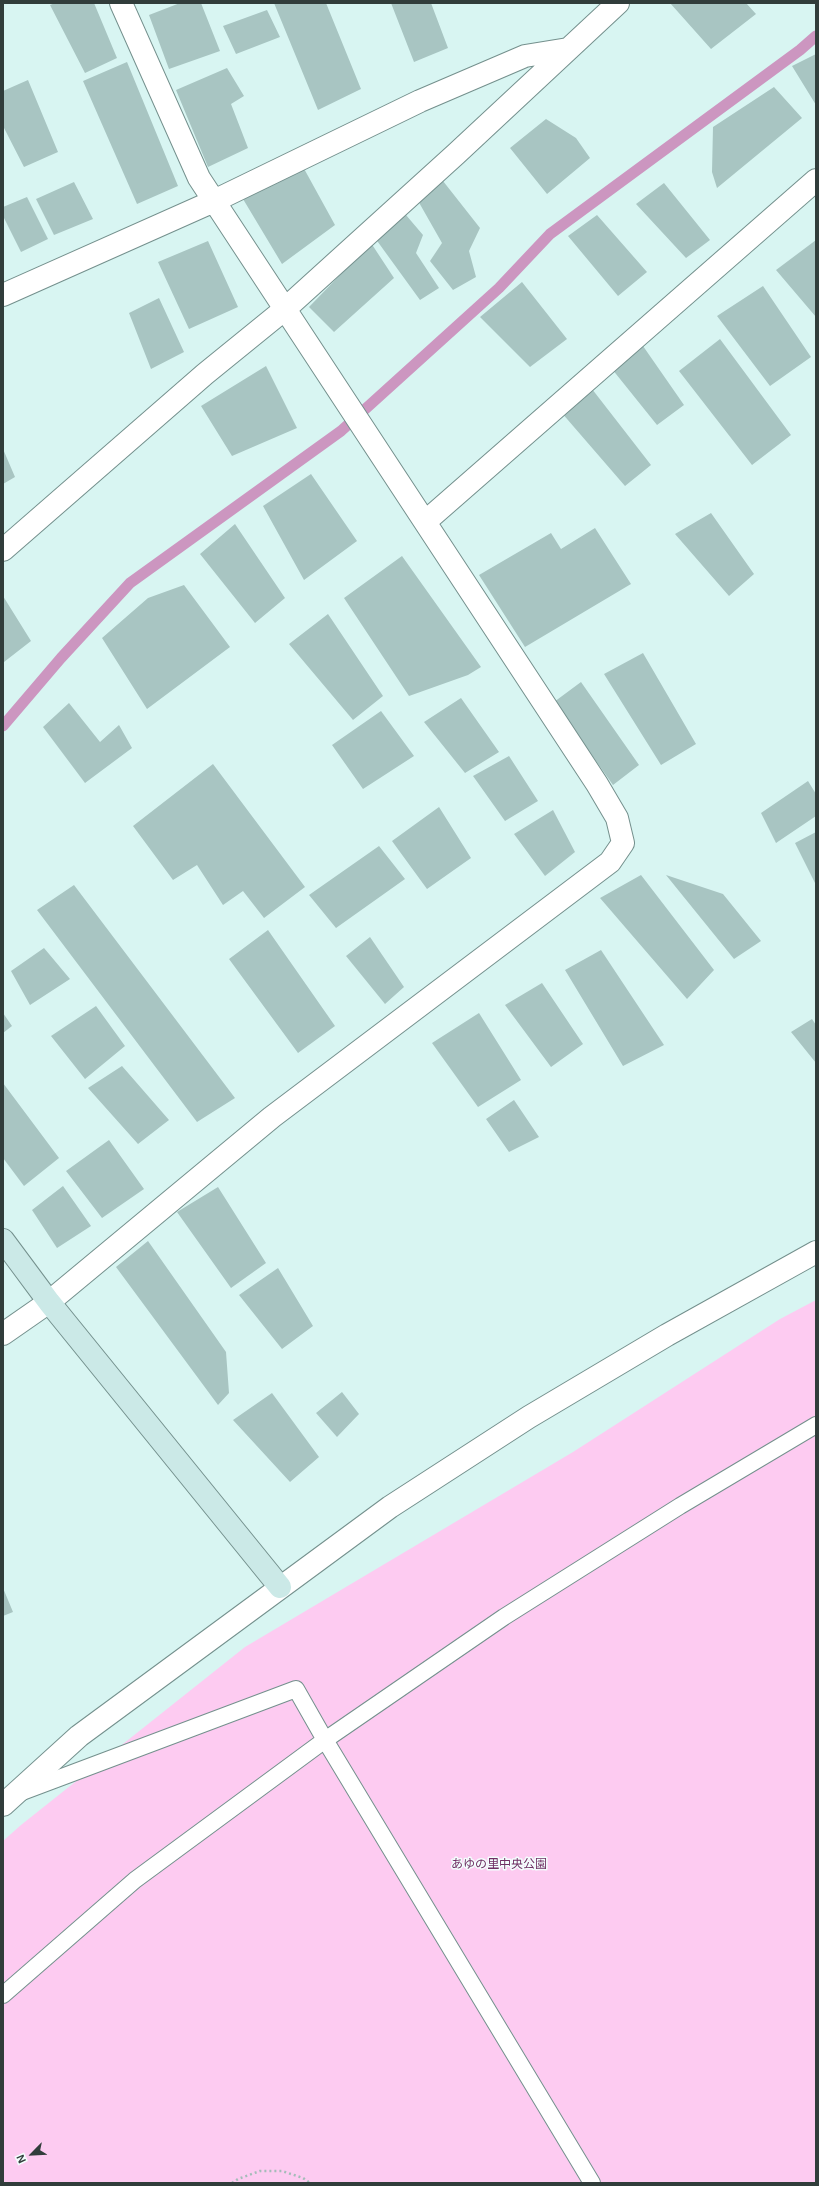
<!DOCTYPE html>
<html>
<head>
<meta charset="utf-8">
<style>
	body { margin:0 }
	#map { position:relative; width:819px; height:2186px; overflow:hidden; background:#d8f5f2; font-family:Arial,sans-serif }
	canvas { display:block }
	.frame { position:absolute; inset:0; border:4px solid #313d3b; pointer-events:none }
	.north { position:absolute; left:12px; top:2134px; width:40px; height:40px; -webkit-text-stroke:3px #f3fefd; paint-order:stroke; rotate:246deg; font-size:11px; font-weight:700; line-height:16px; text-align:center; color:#313d3b }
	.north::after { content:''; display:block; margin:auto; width:14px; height:18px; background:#313d3b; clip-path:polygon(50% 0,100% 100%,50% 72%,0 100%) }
</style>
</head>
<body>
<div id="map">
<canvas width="819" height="2186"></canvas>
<div class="frame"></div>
<div class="north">N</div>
</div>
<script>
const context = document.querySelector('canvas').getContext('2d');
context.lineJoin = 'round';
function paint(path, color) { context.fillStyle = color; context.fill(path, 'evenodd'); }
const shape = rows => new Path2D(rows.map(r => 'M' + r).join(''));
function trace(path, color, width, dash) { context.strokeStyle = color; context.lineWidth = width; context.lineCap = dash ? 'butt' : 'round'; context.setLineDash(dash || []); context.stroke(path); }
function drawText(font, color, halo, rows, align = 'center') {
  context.font = font + ' Arial,"Noto Sans JP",sans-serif'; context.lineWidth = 3; context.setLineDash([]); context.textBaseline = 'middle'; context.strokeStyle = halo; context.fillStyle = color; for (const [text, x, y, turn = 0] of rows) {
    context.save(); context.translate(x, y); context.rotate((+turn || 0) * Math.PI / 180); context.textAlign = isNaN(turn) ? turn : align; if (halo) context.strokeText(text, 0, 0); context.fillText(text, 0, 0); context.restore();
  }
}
paint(shape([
	[816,1300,816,2183,3,2183,3,1841,21,1825,245,1647,573,1452,780,1319]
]), '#fdcbf1');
trace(shape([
	[3,726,61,658,130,583,341,431,499,288,550,234,800,50,816,36]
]), '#cc96c0', 11);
paint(shape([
	[55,3,94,3,117,58,85,73,50,5],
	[180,3,201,3,220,51,169,69,149,15],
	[274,3,326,3,361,89,318,110],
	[391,3,431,3,448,48,414,62],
	[670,3,746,3,756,14,711,49],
	[267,10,280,37,236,54,223,26],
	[816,54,816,105,792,66],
	[127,62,178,186,137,204,83,81],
	[227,68,244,96,231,104,248,148,208,167,176,90],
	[28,80,58,152,24,167,3,126,3,91],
	[774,87,802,118,717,188,712,172,713,127],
	[546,119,576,138,590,158,547,194,510,148],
	[302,165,335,225,282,264,243,199],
	[443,181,480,228,469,251,476,277,453,290,430,261,442,243,417,199],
	[74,182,93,219,54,235,36,199],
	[664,183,710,240,686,258,636,204],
	[27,197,48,239,21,252,3,216,3,207],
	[406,215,423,235,416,253,439,288,420,300,375,238],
	[597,215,647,272,618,296,568,236],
	[816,240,816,317,776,270],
	[208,241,238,307,189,329,158,262],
	[371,243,394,278,334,332,309,307],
	[522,282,567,339,530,367,480,317],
	[763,286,811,357,770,386,717,316],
	[159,298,184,352,151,369,129,313],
	[720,339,791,435,752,465,679,371],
	[643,346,684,405,657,425,612,369],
	[266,366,297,428,232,456,201,406],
	[592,389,651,465,625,486,561,412],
	[3,449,15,477,3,484],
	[311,474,357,541,304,580,263,506],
	[711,513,754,574,729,596,675,534],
	[235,524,285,598,255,623,200,554],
	[595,528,631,584,525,647,479,575,551,533,561,549],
	[402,556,481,667,468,675,409,696,344,598],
	[184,585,230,647,147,709,102,638,148,598],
	[3,596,31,641,4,662,3,661],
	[328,614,383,696,353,720,289,644],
	[643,653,696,744,661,765,604,674],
	[581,682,639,765,613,785,554,702],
	[461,698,499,752,465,773,424,722],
	[69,703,100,742,119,725,132,748,85,783,43,727],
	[381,711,414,756,363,789,332,745],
	[509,756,538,801,505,821,473,776],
	[213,764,305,887,264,918,243,891,223,905,197,865,173,880,133,826],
	[808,781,816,794,816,816,776,843,761,813],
	[439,807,471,858,427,889,392,841],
	[553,810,575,852,545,876,514,834],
	[816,832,816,885,795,843],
	[379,846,405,879,336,928,309,895],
	[641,875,714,970,687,999,600,898],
	[666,875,723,894,761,941,734,959],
	[74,885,235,1098,197,1122,37,910],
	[268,930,335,1026,298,1053,229,959],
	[370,937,404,987,385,1004,346,956],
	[44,948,70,979,30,1005,11,971],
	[601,950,664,1045,623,1066,565,970],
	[542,983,583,1044,551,1067,505,1005],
	[96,1006,125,1046,85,1079,51,1036],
	[3,1013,12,1026,3,1033],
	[479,1013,521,1080,478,1107,432,1043],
	[812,1019,816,1025,816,1063,791,1032],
	[122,1066,169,1120,138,1144,88,1088],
	[3,1083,59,1158,24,1186,3,1158],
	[514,1100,539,1137,509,1152,486,1119],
	[109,1140,144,1189,102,1218,66,1171],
	[63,1186,91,1226,57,1248,32,1210],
	[218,1187,266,1263,231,1288,177,1212],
	[148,1241,226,1352,229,1393,218,1405,116,1267],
	[278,1268,313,1326,282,1349,239,1295],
	[342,1392,359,1414,337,1437,316,1413],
	[272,1393,319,1457,290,1482,233,1420],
	[3,1588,13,1612,3,1616]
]), '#a8c5c2');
const lane = shape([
	[22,1792,296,1689,325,1740,592,2183],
	[3,1995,135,1880,325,1740,504,1617,680,1506,816,1425]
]);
const street = shape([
	[3,295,214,201,420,101,525,56,568,49],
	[425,522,816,180],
	[3,550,205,374,285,309,456,154,618,3],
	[3,1334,49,1302,272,1117,610,862,623,843,617,818,597,784,199,178,121,3],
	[3,1805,79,1736,390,1507,529,1417,667,1335,816,1252]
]);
const secondary = shape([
	[3,1240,49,1302,280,1587]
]);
trace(lane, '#74908d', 18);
trace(street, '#74908d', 24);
trace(secondary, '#74908d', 24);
trace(shape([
	[232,2183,238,2179,260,2171,282,2171,303,2178,310,2183]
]), '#a4bcb9', 2.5, [2, 3]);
trace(lane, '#fff', 16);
trace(street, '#fff', 22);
trace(secondary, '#cbe9e7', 22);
drawText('12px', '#702f64', '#f3fefd', [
	["あゆの里中央公園",499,1865]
]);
</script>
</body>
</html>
